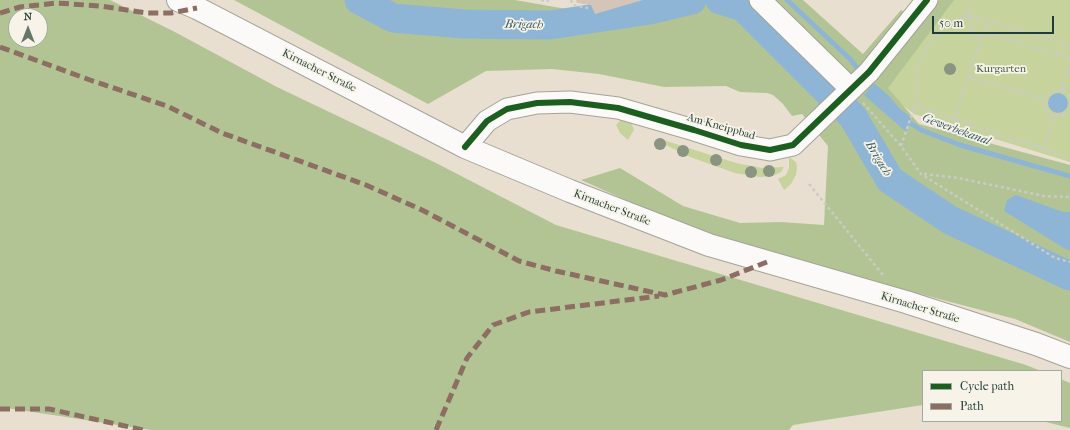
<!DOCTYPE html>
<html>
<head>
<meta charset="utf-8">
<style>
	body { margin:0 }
	#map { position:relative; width:1070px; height:430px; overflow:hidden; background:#e8dfd0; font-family:"IM FELL French Canon",serif }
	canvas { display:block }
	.legend { position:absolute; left:922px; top:370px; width:140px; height:52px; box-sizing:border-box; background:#f7f3e8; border:1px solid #a1aaa0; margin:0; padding:5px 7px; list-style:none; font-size:12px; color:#1f3d34 }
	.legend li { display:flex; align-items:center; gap:8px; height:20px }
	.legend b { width:20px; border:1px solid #a1aaa0 }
	.north { position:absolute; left:8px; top:8px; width:40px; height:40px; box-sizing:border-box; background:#f7f3e8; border:1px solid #a1aaa0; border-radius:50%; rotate:0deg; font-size:11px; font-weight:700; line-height:16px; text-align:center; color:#1f3d34 }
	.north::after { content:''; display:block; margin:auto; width:14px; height:18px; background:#65766b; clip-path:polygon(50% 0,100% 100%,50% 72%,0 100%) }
	.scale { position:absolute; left:932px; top:16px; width:122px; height:18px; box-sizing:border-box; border:2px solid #1f3d34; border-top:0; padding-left:5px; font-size:12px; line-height:14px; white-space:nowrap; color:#1f3d34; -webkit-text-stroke:3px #f7f3e8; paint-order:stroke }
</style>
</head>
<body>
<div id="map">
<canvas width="1070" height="430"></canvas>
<ul class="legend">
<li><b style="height:5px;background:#1b5e20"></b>Cycle path</li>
<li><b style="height:5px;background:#8d6e63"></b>Path</li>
</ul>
<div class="north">N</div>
<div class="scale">50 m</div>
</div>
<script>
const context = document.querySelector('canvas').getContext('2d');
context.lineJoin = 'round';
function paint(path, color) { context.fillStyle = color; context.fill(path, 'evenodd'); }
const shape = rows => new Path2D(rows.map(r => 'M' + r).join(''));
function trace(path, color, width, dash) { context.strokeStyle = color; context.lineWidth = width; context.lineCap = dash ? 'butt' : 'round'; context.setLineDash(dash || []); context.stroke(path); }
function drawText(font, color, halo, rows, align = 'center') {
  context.font = font + ' "IM FELL French Canon",serif'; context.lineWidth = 3.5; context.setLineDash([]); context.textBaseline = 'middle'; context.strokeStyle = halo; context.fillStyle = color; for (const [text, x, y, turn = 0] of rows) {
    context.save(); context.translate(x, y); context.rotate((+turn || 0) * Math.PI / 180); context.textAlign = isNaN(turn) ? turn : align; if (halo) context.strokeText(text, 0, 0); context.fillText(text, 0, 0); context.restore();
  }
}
paint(shape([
	[940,0,1070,0,1070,162,914,114,874,83],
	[623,117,632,118,632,125,634,130,628,140,620,133,616,125],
	[663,140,736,163,762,168,784,167,781,172,773,176,760,177,735,173,690,157,662,143],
	[789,157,796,162,797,167,796,175,791,184,784,190,778,179,786,175,789,168]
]), '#c6d39c');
paint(shape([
	[0,0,110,0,173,31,277,87,436,163,556,225,1026,365,1041,371,923,371,923,405,793,425,789,430,151,430,0,407],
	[16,16,40,16,40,40,16,40],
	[234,0,515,0,595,14,643,0,803,0,863,54,901,10,918,22,939,0,954,0,888,88,919,124,1070,165,1070,212,1063,212,1067,250,1070,250,1070,342,1015,319,715,240,581,180,620,168,683,206,740,223,781,222,824,225,828,146,802,114,792,116,783,104,773,95,767,93,740,92,726,86,664,87,599,74,552,69,486,71,428,104],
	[1061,379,1070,383,1070,428,1042,421,1061,421]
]), '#b3c494');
paint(shape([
	[874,83,889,96,901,110,911,117,907,131,904,130,864,95],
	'1048 103a10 10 0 1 1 20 0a10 10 0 1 1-20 0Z',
	[1016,195,1063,212,1070,212,1070,250,1067,250,1004,211,1007,200]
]), '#8eb5d6');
trace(shape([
	[787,0,850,59,862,74],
	[904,119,921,130,960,145,1070,176]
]), '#8eb5d6', 5);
trace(shape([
	[359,0,393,18,464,24,550,25,650,10,692,0],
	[720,0,743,7,853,117,890,180,950,220,1070,276]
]), '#8eb5d6', 29);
paint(shape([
	[576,0,643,0,595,14,591,5,577,3]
]), '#d5c4b8');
const minor = shape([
	[760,0,851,89],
	[465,147,487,121,507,109,537,103,570,102,618,108,694,130,741,145,770,150,793,145,869,72,927,0]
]);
const major = shape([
	[178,0,197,8,465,147,570,191,709,245,906,302,1036,344,1070,357]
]);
trace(minor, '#a4a399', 23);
trace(major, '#a4a399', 24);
trace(shape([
	[541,0,547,1,549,0],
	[571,0,573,5,588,8],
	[986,33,990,21],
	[981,37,972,34,968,15,1070,46],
	[1070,58,983,32,954,120,1070,157],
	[968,77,1045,99],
	[1062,90,1070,66],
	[1070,97,1066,92,1062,90,1054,91,1047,95,1044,103,1047,111,1054,116,1062,116,1066,114,1070,110],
	[863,103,901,146,921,174,1055,258,1070,262],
	[917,105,954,120],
	[901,146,913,111,917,105,918,68,930,42,948,23,968,15,968,0],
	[1045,149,1054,116],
	[924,174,958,178,1044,196,1070,197],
	[809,184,883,275]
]), '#cacbc6', 2.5, [3, 3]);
trace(minor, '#fcfaf8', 21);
trace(major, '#fcfaf8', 22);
trace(shape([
	[0,13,20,7,57,3,100,6,147,13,171,13,197,8],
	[0,47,90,80,167,106,222,133,366,185,422,210,519,261,556,271,665,295,721,280,767,262],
	[0,409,49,409,143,430],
	[436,430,467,358,493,325,529,312,659,296]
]), '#8d6e63', 5, [10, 5]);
trace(shape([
	[465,147,487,121,507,109,537,103,570,102,618,108,694,130,741,145,770,150,793,145,869,72,927,0]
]), '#1b5e20', 6);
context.fillStyle = '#899581';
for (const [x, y] of [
	[950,69],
	[660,144],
	[683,151],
	[716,160],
	[769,171],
	[751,172]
]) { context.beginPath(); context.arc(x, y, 6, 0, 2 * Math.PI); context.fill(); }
drawText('11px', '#3b5940', '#f7f3e8', [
	["Kurgarten",1001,69]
]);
drawText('11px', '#1f3d34', '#f7f3e8', [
	["Kirnacher Straße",319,71,27],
	["Am Kneippbad",721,127,16],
	["Kirnacher Straße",612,208,21],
	["Kirnacher Straße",920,308,17]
]);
drawText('italic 12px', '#355c65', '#f7f3e8', [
	["Brigach",524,25,1],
	["Gewerbekanal",956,130,20],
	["Brigach",878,159,59]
]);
</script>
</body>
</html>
